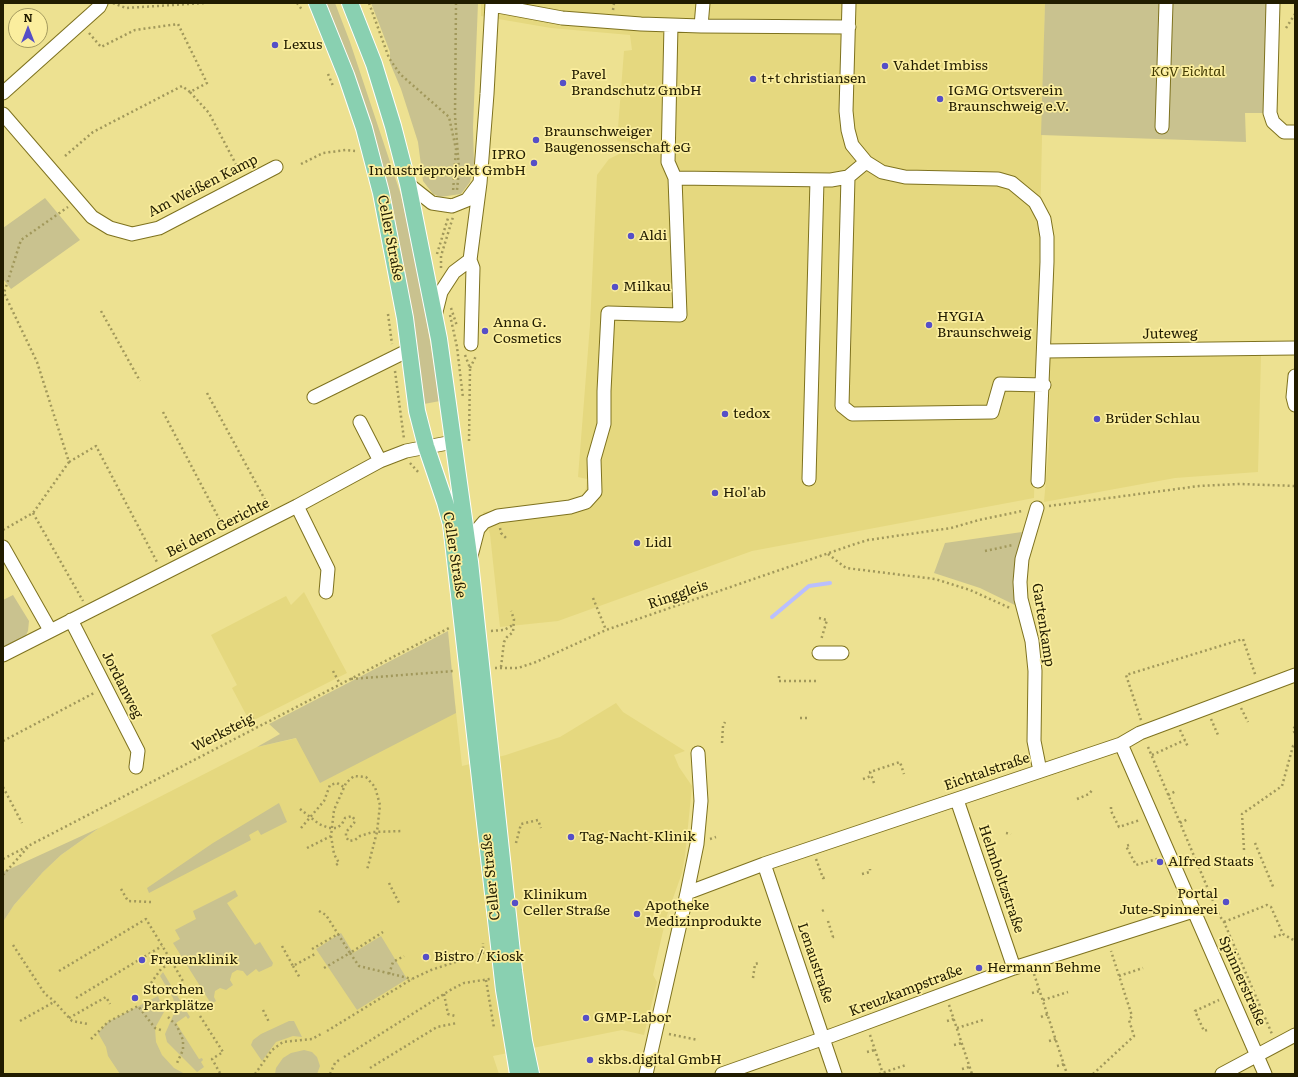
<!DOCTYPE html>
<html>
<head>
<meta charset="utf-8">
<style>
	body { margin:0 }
	#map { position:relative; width:1298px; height:1077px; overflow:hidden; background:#ede191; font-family:Literata,serif }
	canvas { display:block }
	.frame { position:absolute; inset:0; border:4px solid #211c00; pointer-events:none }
	.north { position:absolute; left:8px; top:8px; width:40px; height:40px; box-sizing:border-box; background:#fbee9e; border:1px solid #a49a5f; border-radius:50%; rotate:0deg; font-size:11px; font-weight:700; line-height:16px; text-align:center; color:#211c00 }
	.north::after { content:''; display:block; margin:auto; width:14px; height:18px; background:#564fc7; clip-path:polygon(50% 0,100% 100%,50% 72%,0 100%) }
</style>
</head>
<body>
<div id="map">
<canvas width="1298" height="1077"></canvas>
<div class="frame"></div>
<div class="north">N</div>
</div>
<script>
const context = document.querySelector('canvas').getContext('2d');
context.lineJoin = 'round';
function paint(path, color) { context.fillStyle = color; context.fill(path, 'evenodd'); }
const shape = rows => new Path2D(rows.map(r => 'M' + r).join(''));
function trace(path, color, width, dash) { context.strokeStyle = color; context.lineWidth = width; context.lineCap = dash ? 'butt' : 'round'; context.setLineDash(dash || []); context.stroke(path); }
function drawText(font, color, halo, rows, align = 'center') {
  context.font = font + ' Literata,serif'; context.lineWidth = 3.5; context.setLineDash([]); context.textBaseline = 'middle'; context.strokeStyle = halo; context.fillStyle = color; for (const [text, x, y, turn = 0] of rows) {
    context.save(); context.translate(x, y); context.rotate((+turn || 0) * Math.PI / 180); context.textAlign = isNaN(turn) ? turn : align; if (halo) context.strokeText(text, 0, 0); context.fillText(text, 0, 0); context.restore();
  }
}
paint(shape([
	[481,3,1045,3,1034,498,752,551,558,621,500,627,490,534,483,512,575,501,583,495,586,488,587,479,578,477,590,325,597,175,609,159,627,150,629,142,617,141,624,51,632,50,630,35,551,28,481,16],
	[1261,356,1258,472,1175,478,1044,502,1049,445,1050,357],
	[304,592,347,673,250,722,232,688,237,685,211,635,286,596,291,605],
	[455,703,462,766,506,755,560,737,616,703,623,712,685,751,674,755,679,767,692,786,685,856,682,873,666,918,653,975,657,982,644,1035,622,1030,493,1056,499,1074,3,1074,3,922,14,905,43,872,61,855,99,828,257,747]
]), '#e5d87f');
paint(shape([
	[326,3,335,3,350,42,401,195,420,282,440,401,424,404,342,44],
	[371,3,478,3,473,127,474,163,470,182,461,194,440,197,433,194,423,181,418,142,401,89,390,63,390,52],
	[1045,3,1275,3,1273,113,1245,113,1246,142,1041,135],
	[45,198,80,240,11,289,3,279,3,228],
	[1022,532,1015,569,1019,607,980,588,934,573,945,543],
	[13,595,29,621,28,631,26,635,3,647,3,600],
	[448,631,456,713,320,783,296,738,257,747,280,734,269,724],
	[279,803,287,822,261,835,258,830,249,835,251,840,149,893,147,888,213,843],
	[99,828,61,855,43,872,14,905,3,922,3,872],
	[235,890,238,896,227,903,255,945,260,942,273,963,272,966,259,972,256,969,247,976,243,971,237,970,232,973,230,980,233,985,226,990,220,988,215,991,214,997,216,1001,213,1003,210,1002,173,943,180,939,175,930,196,919,193,911],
	[341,933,353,953,381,936,407,979,357,1010,316,949],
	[163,972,190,1017,188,1019,186,1016,176,1023,199,1059,202,1058,203,1060,201,1062,204,1067,197,1072,167,1042,165,1034,176,1009,173,998,160,976],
	[158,996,164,1012,155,1028,156,1042,162,1055,174,1068,185,1074,120,1074,108,1056,106,1047,98,1033,108,1022],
	[289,1021,294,1021,302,1037,293,1036,276,1042,262,1061,251,1045,253,1040,261,1034],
	[304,1050,312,1052,317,1057,320,1066,317,1074,275,1074,276,1068,283,1058,291,1053]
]), '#c9c28f');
trace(shape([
	[772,617,809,586,830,583]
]), '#babffe', 4);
const minor = shape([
	[849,3,846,111,848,130,852,145,866,162,882,172,905,177,998,179,1012,183,1035,202,1044,219,1047,237,1047,262,1038,481],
	[1273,3,1270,113,1273,122,1284,132,1295,132],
	[492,5,562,18,641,24,701,26,703,3],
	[701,26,849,27],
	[3,93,99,7,101,3],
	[3,114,92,217,110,228,132,234,159,228,276,167],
	[1162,127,1166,3],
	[848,177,842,406,852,414,992,412,1000,384,1044,385],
	[675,178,831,180,848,177,866,162],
	[408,184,432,203,452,206,467,200,479,184],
	[435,316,441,292,454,272,470,260],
	[471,344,473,268,470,260,480,183,487,94,492,3],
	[1045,351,1295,348],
	[1295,376,1293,397,1295,405],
	[314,397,409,350],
	[360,422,380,461],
	[809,479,817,180],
	[297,506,328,569,326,592],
	[1037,508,1022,559,1020,582,1021,599,1032,641,1035,671,1034,741,1040,771],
	[3,547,50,630],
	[471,556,478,529,484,522,498,516,570,507,586,502,595,492,594,459,604,424,604,391,608,313,680,315,675,178,668,162,671,25],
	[71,620,138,751,136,767],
	[819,653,842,653],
	[3,655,297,506,380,461,406,451,453,442],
	[1121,744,1265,1074],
	[957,800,1014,968],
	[764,864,835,1074],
	[687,893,697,844,701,801,698,753],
	[646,1074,687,893,764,864,1121,744,1140,733,1295,675],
	[722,1074,833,1035,1014,968,1193,911],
	[1222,1074,1295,1035]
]);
const major = shape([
	[317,3,346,75,364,128,381,193,405,318,417,411,426,446,445,502,451,524,504,990,518,1074],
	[350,3,374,64,393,126,408,184,439,339,470,562,514,971,524,1041,531,1074]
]);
trace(minor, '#7e721f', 15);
trace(major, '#fff', 18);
trace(shape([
	[113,3,126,8,204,3],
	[297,3,303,11],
	[369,3,389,58,400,74,449,117,456,149,453,192],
	[456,3,455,115,459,170,457,190],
	[613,10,614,3],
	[1286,28,1295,14],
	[89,33,101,47,135,30,178,24,207,83,190,92,209,113,240,172],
	[328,74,333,86],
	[65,156,93,132,182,86,190,92],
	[301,164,323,153,346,150,355,151],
	[437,254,448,218],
	[441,268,441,256,453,217],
	[451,308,457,326],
	[101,311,140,381],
	[388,314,392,344],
	[450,315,457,347,463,398],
	[465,355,470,368,469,442],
	[470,368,476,356],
	[395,371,404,439],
	[207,393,269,507],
	[163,412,225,530],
	[69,462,96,446,158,564],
	[410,463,419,473],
	[1049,506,1199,486,1240,484,1295,486],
	[33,513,83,601],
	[500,528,501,533,507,539],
	[3,530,33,513,69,462,37,362,4,293,21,240,68,207],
	[985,551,1013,545],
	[828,554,846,568,935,579,970,590,1010,608],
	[593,598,606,630],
	[819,618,827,620,821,640],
	[491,631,504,630,513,625],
	[501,667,504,642,507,637,513,632,514,619,511,611],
	[495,668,518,668,536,662,606,630,855,544,868,540,951,528,979,520,1022,511],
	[333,671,340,684],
	[779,676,779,681,816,681],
	[351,679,454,671],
	[1241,708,1248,722],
	[250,713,257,727],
	[800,718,809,718],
	[1211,719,1218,735],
	[1141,720,1126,675,1243,639,1256,677],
	[1295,727,1293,729,1295,734],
	[1180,730,1188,747],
	[3,741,94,693],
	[722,743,723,726,725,722],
	[1148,747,1219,915,1224,922,1272,1034],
	[1152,755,1185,740],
	[863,779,871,776],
	[874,783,870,772,900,762,904,774],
	[3,787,22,823],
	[1168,795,1176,791],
	[1077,799,1089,794,1093,789],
	[1111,807,1111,811,1119,827,1140,820],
	[300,809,319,824,329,828,337,828,342,824,345,818,352,816,355,820,354,823,346,832,346,837,349,841,355,840,360,836,373,832,402,831],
	[1180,823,1188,819],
	[301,828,324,801,330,785,337,783,344,787],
	[1006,833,1011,834],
	[331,836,334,854,339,863,336,865],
	[710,839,716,837],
	[516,843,521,824,538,820,541,828],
	[1255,843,1274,889],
	[1129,845,1126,846,1136,865,1157,859],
	[307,848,331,836,334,810,346,783,354,776,366,777,375,787,380,805,377,832,367,870],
	[1244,850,1242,814,1282,786,1293,746,1295,745],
	[3,859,449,628],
	[816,859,823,878,826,877],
	[862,874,870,872,870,869],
	[3,875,28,847],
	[389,883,399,903],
	[121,889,128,901,151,902],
	[319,911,326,915,338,934],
	[822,911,826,909],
	[828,921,833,937,831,937],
	[1224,922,1267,905,1271,907,1283,934,1295,941],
	[1274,937,1283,934],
	[13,945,45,994,53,1000,72,1021,88,1024],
	[282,946,293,966,315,954],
	[312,949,338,934,350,953,383,932],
	[293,966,300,978],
	[324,968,350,953,359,966,412,979],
	[59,971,146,919,172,962],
	[389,974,393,962,404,956],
	[1034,974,1067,1074],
	[1119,976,1143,968],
	[753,978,755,964,759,963],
	[486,980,494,1028],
	[151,983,161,969,172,962,184,983],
	[1243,991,1252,988],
	[1032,993,1040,991],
	[444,994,448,1014,455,1016],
	[76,998,162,946],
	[1043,1000,1068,992],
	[949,1005,972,1074],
	[263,1010,269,1022],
	[200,1016,223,1052,212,1059,220,1073],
	[168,1017,177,1026,183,1040,183,1050,177,1063],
	[1041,1017,1048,1014],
	[69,1018,106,997,110,1004],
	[20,1021,54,1002],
	[947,1021,954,1019],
	[957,1028,983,1020],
	[1207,1030,1204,1031,1195,1011,1219,1000],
	[327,1031,412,979,431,970,483,953,483,943],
	[669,1034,698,1040],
	[870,1035,883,1074],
	[91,1039,108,1022,138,1006,155,1028,161,1030],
	[1049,1041,1056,1039],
	[954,1045,962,1043],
	[867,1052,875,1050],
	[344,1057,452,989,464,983,490,979],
	[1057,1066,1065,1064],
	[370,1068,437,1027,457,1023],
	[962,1069,969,1067],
	[255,1074,272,1050,283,1042,312,1039,321,1034],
	[330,1074,335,1063,339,1060],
	[879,1074,906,1065],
	[1093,1074,1134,1036,1129,1020,1132,1016,1111,951]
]), '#a1985b', 2.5, [2, 3]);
trace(minor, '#fff', 13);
trace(major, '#89d0b1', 16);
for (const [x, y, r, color] of [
	[275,45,4,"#564fc7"],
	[885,66,4,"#564fc7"],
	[753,79,4,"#564fc7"],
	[563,83,4,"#564fc7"],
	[940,99,4,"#564fc7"],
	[536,140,4,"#564fc7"],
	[534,163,4,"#564fc7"],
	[631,236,4,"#564fc7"],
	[615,287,4,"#564fc7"],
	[929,325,4,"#564fc7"],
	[485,331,4,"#564fc7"],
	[725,414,4,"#564fc7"],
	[1097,419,4,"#564fc7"],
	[715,493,4,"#564fc7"],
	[637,543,4,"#564fc7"],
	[571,837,4,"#564fc7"],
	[1160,862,4,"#564fc7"],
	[1226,902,4,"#564fc7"],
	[515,903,4,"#564fc7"],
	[637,914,4,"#564fc7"],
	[426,957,4,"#564fc7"],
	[142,960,4,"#564fc7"],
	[979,968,4,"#564fc7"],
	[135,998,4,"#564fc7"],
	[586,1018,4,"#564fc7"],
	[590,1060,4,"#564fc7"]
]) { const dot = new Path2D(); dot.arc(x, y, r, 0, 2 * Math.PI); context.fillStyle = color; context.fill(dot); trace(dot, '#fbee9e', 1.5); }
drawText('14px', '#211c00', '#fbee9e', [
	["Lexus",283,45],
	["Vahdet Imbiss",893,66],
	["Pavel",571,75],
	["Brandschutz GmbH",571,91],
	["t+t christiansen",761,79],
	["IGMG Ortsverein",948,91],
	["Braunschweig e.V.",948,107],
	["Braunschweiger",544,132],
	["Baugenossenschaft eG",544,148],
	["IPRO",526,155,"right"],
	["Industrieprojekt GmbH",526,171,"right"],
	["Aldi",639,236],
	["Milkau",623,287],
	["HYGIA",937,317],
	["Braunschweig",937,333],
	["Anna G.",493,323],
	["Cosmetics",493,339],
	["tedox",733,414],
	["Brüder Schlau",1105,419],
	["Hol'ab",723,493],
	["Lidl",645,543],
	["Tag-Nacht-Klinik",579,837],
	["Alfred Staats",1168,862],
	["Portal",1218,894,"right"],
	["Jute-Spinnerei",1218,910,"right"],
	["Klinikum",523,895],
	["Celler Straße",523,911],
	["Apotheke",645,906],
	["Medizinprodukte",645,922],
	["Bistro / Kiosk",434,957],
	["Frauenklinik",150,960],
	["Hermann Behme",987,968],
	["Storchen",143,990],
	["Parkplätze",143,1006],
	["GMP-Labor",594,1018],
	["skbs.digital GmbH",598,1060]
], 'left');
drawText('italic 14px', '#423a02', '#fbee9e', [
	["KGV Eichtal",1188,72]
]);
drawText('14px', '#211c00', '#fbee9e', [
	["Am Weißen Kamp",203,186,-27],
	["Celler Straße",390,238,79],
	["Juteweg",1170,334,-1],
	["Bei dem Gerichte",218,528,-27],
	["Celler Straße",454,555,81],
	["Ringgleis",678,595,-19],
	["Gartenkamp",1043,625,81],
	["Jordanweg",122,685,63],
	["Werksteig",223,733,-27],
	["Eichtalstraße",987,772,-19],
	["Celler Straße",491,877,-96],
	["Helmholtzstraße",1001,879,71],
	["Lenaustraße",815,963,71],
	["Spinnerstraße",1242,981,66],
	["Kreuzkampstraße",906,991,-21]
]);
</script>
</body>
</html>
